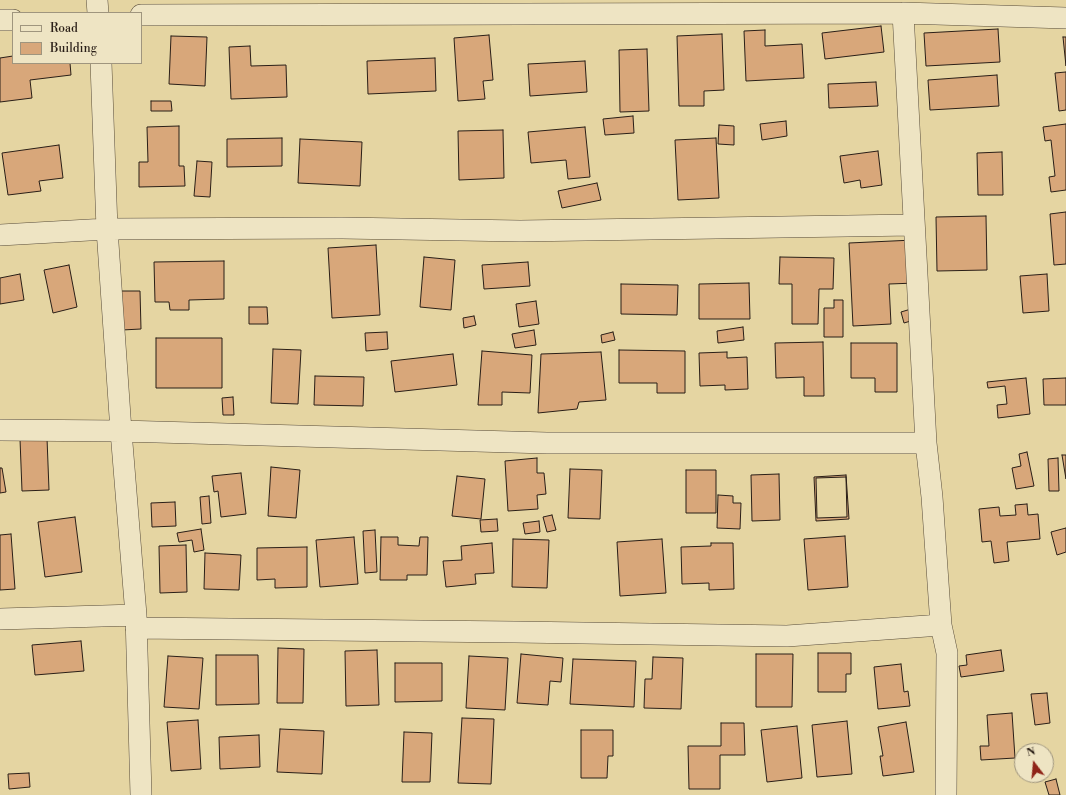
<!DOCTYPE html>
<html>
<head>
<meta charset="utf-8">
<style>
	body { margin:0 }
	#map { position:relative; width:1066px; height:795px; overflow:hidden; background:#e5d5a2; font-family:"Libre Bodoni",serif }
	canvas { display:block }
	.legend { position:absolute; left:12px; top:12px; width:130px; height:52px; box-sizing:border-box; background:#eee4c3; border:1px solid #9f957e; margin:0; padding:5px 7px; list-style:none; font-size:12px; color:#291e17 }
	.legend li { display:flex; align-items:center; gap:8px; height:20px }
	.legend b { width:20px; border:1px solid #9f957e }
	.north { position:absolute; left:1014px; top:743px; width:40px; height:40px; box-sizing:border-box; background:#eee4c3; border:1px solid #9f957e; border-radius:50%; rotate:344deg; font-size:11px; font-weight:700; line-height:16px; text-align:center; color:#291e17 }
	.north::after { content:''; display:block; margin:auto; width:14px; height:18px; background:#8f2418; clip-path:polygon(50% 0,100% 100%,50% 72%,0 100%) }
</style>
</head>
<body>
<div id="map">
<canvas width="1066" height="795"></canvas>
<ul class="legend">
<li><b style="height:5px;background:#eee4c3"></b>Road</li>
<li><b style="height:11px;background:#d8a77a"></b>Building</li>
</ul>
<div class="north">N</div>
</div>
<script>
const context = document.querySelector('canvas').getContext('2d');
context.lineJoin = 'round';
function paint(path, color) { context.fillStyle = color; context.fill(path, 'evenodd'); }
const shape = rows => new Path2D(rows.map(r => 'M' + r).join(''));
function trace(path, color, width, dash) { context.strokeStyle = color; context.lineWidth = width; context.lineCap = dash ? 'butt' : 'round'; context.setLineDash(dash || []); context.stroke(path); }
const building = shape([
	[881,26,884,52,825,59,822,33,881,26],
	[998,29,1000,62,926,66,924,33,998,29],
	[765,30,765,46,802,44,804,78,746,81,744,31,765,30],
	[722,34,724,90,704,91,704,106,679,106,677,36,722,34],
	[489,35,493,80,483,81,485,99,458,101,454,38,489,35],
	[171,36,207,37,205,86,169,84,171,36],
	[1063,37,1066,37,1066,66,1063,37],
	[250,46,251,66,286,65,287,97,231,99,229,47,250,46],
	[647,49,649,111,620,112,619,50,647,49],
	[13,56,13,63,70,63,71,75,30,80,32,98,0,102,0,58,13,56],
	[435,58,436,91,368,94,367,61,435,58],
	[585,61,587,92,530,96,528,64,585,61],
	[1066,72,1066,110,1059,111,1055,73,1066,72],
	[997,75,999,106,930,110,928,80,997,75],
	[876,82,878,106,829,108,828,84,876,82],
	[151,101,171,101,172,111,151,111,151,101],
	[633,116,634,133,605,135,603,119,633,116],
	[786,121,787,136,762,140,760,124,786,121],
	[1066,124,1066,190,1051,192,1049,177,1055,176,1051,140,1045,141,1043,127,1066,124],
	[719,125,734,126,734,145,718,144,719,125],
	[179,126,179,166,184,166,185,186,139,187,139,162,148,162,147,127,179,126],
	[585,127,590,177,568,179,566,160,531,163,528,132,585,127],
	[503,130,504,178,459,180,458,131,503,130],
	[282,138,282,166,227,167,227,139,282,138],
	[716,138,719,198,678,200,675,140,716,138],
	[300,139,362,142,360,186,298,183,300,139],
	[59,145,63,178,39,181,41,191,8,195,2,153,59,145],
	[878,151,882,185,861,188,860,180,844,183,840,156,878,151],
	[1002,152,1003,195,978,195,977,153,1002,152],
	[197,161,212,162,210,197,194,196,197,161],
	[597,183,601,200,562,208,558,191,597,183],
	[1066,212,1066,264,1054,265,1050,214,1066,212],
	[986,216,987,270,937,271,936,217,986,216],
	[914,240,916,283,889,284,891,324,853,326,849,243,914,240],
	[376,245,380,315,332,318,328,248,376,245],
	[424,257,455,260,451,310,420,307,424,257],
	[780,257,834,258,833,289,819,289,818,324,792,324,792,284,779,284,780,257],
	[224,261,224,299,189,300,189,310,170,310,169,302,155,302,154,262,224,261],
	[528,262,530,286,484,289,482,265,528,262],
	[69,265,77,307,53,313,44,270,69,265],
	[20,274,24,300,0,304,0,278,20,274],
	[1047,274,1049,311,1023,313,1020,276,1047,274],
	[749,283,750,319,699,319,699,284,749,283],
	[621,284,678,285,677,315,621,314,621,284],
	[120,291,140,291,141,329,122,330,120,291],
	[834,300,843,300,843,337,824,337,824,308,834,308,834,300],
	[536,301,539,324,519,327,516,304,536,301],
	[249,307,267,307,268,324,249,324,249,307],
	[911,309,914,320,904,323,901,312,911,309],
	[474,316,476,325,464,328,463,318,474,316],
	[743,327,744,340,718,343,717,331,743,327],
	[534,330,536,345,515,348,512,334,534,330],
	[387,332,388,349,366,351,365,333,387,332],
	[613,332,615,340,602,343,601,335,613,332],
	[156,338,222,338,222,388,156,388,156,338],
	[823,342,824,396,804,396,804,377,776,378,775,343,823,342],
	[851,343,897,343,897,392,875,392,875,378,851,378,851,343],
	[273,349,301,350,298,404,271,403,273,349],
	[619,350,685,351,685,393,657,393,657,383,619,383,619,350],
	[482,351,532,355,530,393,502,392,502,405,478,405,482,351],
	[601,352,606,400,579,402,577,409,538,413,541,354,601,352],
	[727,352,727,358,747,357,748,389,725,390,725,385,700,386,699,353,727,352],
	[453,354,457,385,395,392,391,361,453,354],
	[315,376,364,377,363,406,314,405,315,376],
	[1026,378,1030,414,998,418,997,405,1007,404,1005,386,988,388,987,382,1026,378],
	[1066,378,1066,405,1044,405,1043,379,1066,378],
	[233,397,234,415,223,415,222,398,233,397],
	[47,438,49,490,22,491,20,439,47,438],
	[1027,452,1034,486,1016,489,1012,468,1021,466,1019,454,1027,452],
	[1062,455,1066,455,1066,479,1062,455],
	[537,458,537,473,544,473,546,494,537,495,538,509,508,511,505,461,537,458],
	[1058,458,1059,491,1049,491,1048,459,1058,458],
	[271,467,300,470,296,518,268,516,271,467],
	[0,468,2,468,6,492,0,493,0,468],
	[570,469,602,470,600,519,568,518,570,469],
	[686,470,716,470,716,513,686,513,686,470],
	[241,473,246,514,221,517,218,491,214,492,212,476,241,473],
	[779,474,780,520,752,521,751,475,779,474],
	[846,475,849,519,816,521,814,477,846,475],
	[457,476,485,479,481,519,452,516,457,476],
	[846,477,847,517,817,518,816,478,846,477],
	[718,495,733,496,733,503,741,503,740,529,717,528,718,495],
	[209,496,211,523,202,524,200,497,209,496],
	[175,502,176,526,152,527,151,503,175,502],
	[1027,504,1028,515,1038,514,1040,539,1007,542,1009,561,994,563,991,541,982,542,979,509,999,507,1000,516,1016,515,1015,505,1027,504],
	[552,515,556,530,547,532,543,517,552,515],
	[75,517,82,572,45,577,38,522,75,517],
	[497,519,498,531,481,532,480,520,497,519],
	[539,521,540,532,525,534,523,523,539,521],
	[1066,528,1066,552,1057,555,1051,532,1066,528],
	[201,529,204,550,194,552,192,540,179,542,177,533,201,529],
	[375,530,377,572,365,573,363,531,375,530],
	[11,534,15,589,0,590,0,535,11,534],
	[845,536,848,587,808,590,804,539,845,536],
	[354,537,358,584,320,587,316,540,354,537],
	[381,537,398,537,398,545,419,546,420,537,428,537,427,575,407,575,407,580,380,580,381,537],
	[513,539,549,540,547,588,512,587,513,539],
	[662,539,666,593,620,596,617,542,662,539],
	[492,543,494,573,475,574,476,584,446,587,443,561,462,560,461,546,492,543],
	[711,543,733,543,734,589,709,590,709,583,682,584,681,547,711,546,711,543],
	[186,545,187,592,160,593,159,546,186,545],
	[307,547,307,587,275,588,275,579,257,580,257,548,307,547],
	[205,553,241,555,239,590,204,589,205,553],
	[81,641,84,671,35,675,32,645,81,641],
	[278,648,304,649,303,703,277,703,278,648],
	[377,650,379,705,346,706,345,651,377,650],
	[1001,650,1004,671,961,677,959,666,967,665,966,655,1001,650],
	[818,653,851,653,851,674,846,674,846,692,818,692,818,653],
	[521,654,563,658,561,682,550,681,548,705,517,703,521,654],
	[756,654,793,654,792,707,756,707,756,654],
	[216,655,258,655,259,704,216,705,216,655],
	[168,656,203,658,199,709,164,707,168,656],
	[469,656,508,658,505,710,466,708,469,656],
	[653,657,683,658,681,709,644,708,645,679,652,679,653,657],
	[573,659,636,661,634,707,570,704,573,659],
	[395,663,442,663,442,701,395,702,395,663],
	[901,664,904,692,908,691,910,706,878,709,874,667,901,664],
	[1047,693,1050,723,1035,725,1031,694,1047,693],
	[1012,713,1015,758,981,760,980,746,989,746,987,715,1012,713],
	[462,718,494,719,491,784,458,783,462,718],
	[198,720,201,769,171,771,167,722,198,720],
	[847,721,852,774,817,777,812,725,847,721],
	[906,722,914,772,883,776,880,756,883,756,878,727,906,722],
	[721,723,744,723,745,755,720,755,720,789,689,789,688,746,721,746,721,723],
	[797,726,802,778,767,782,761,730,797,726],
	[280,729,324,731,322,774,277,772,280,729],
	[581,730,613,730,613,756,608,756,607,778,581,778,581,730],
	[404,732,432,733,430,782,402,782,404,732],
	[259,735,260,767,220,769,219,737,259,735],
	[29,773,30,787,9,789,8,774,29,773],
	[1056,779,1060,795,1049,795,1045,782,1056,779]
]);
paint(building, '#d8a77a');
trace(building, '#291e17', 1);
const minor = shape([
	[97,0,98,13],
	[903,13,926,443,932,497,941,625,947,653,946,795],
	[141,15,903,13,1066,18],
	[0,20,13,20],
	[101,63,107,229,121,431,136,615,141,795],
	[0,235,107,229,342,228,520,231,913,225],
	[0,430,121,431,547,443,926,443],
	[0,619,136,615],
	[136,628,515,632,787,636,941,625]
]);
trace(minor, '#584c3a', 22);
trace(minor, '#eee4c3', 21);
</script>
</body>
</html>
